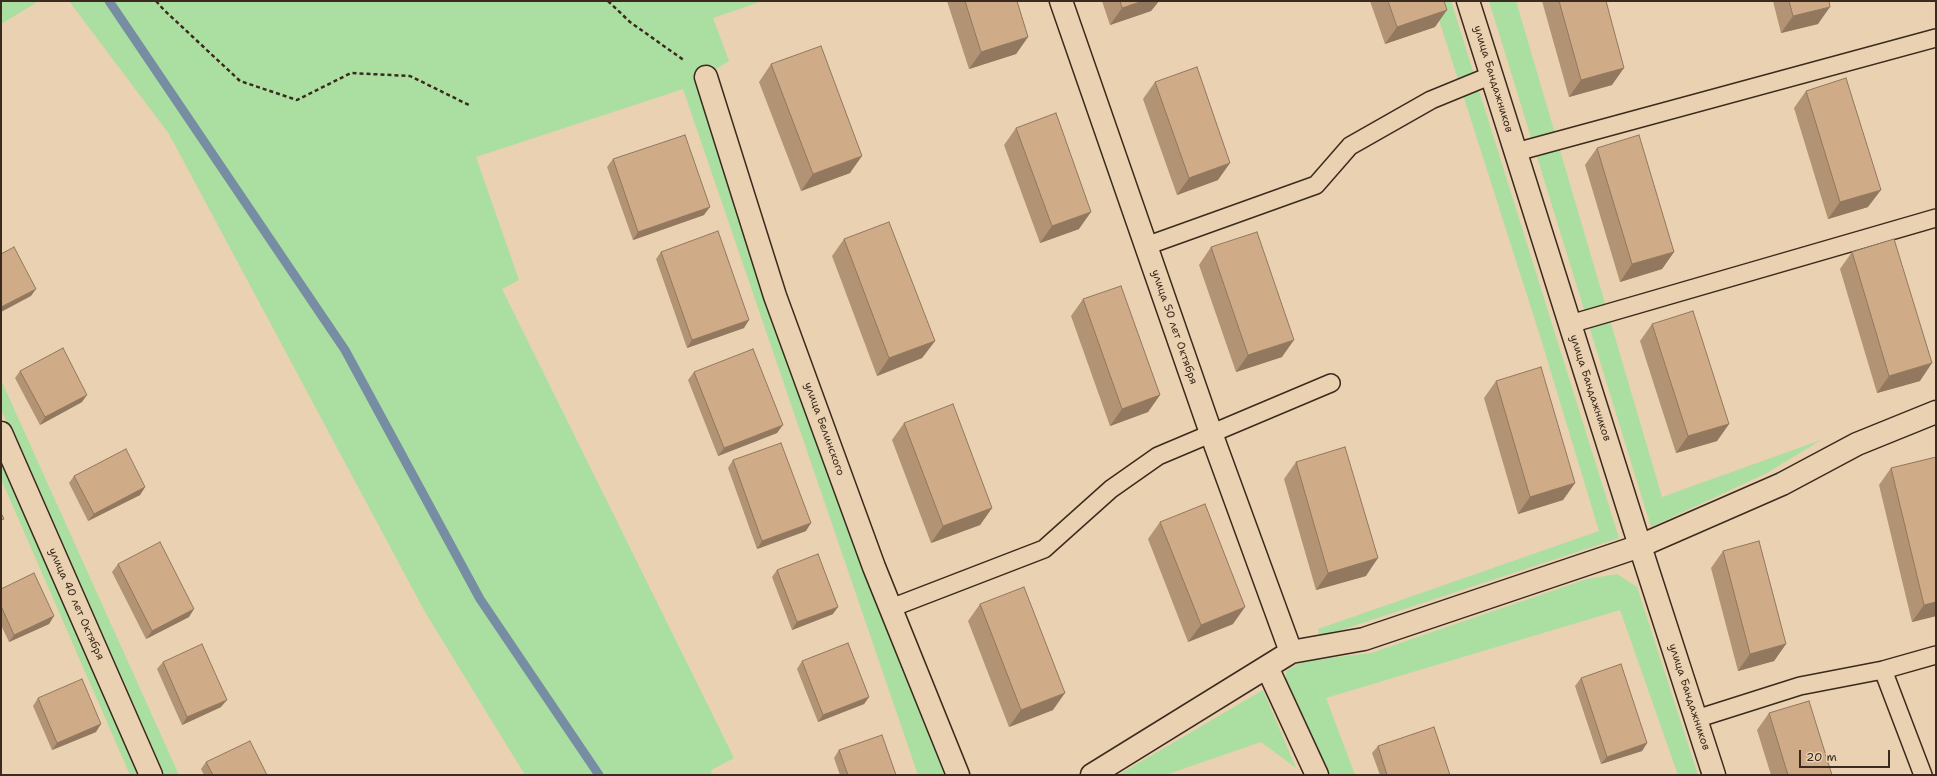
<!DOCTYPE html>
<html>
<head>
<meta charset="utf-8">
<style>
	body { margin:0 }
	#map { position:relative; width:1937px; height:776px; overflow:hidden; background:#e9d1b1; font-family:"Shantell Sans",sans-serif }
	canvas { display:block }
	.frame { position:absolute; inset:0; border:2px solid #3b2a1e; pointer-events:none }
	.scale { position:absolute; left:1799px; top:750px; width:91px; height:18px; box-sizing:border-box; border:2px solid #3b2a1e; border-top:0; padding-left:5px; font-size:12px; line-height:14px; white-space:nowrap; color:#3b2a1e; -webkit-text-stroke:3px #e9d1b1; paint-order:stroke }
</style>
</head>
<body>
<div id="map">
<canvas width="1937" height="776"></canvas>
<div class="frame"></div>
<div class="scale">20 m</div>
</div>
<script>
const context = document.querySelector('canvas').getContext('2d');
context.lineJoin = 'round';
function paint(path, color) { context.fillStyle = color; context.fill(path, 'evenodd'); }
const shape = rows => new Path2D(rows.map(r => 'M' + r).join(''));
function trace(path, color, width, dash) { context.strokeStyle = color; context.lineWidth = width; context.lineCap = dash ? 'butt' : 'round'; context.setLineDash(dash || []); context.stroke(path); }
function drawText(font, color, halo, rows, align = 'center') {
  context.font = font + ' "Shantell Sans",sans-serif'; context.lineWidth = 3.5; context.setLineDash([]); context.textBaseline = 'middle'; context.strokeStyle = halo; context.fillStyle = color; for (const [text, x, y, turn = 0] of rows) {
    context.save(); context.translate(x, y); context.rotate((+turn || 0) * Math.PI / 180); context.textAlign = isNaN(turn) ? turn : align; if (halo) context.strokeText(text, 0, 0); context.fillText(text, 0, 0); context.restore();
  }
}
paint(shape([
	[1,1,39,1,1,24],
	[69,1,763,1,713,18,729,61,697,81,768,304,862,569,948,775,918,775,683,89,476,157,519,280,502,289,734,758,711,770,712,775,525,775,425,612,169,134],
	[1433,1,1451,1,1619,538,1320,637,1318,629,1599,531,1541,339],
	[1489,1,1516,1,1662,497,1821,440,1767,473,1651,527],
	[1,380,179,775,163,775,1,409],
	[1,457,140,775,130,775,1,479],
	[1617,574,1637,587,1698,775,1678,775,1620,610,1326,698,1355,775,1328,775,1286,687,1286,671,1303,661,1371,653,1587,579],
	[1263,690,1296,768,1261,742,1165,775,1118,775]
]), '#aadfa1');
trace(shape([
	[109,1,345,350,480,599,599,775]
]), '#778da3', 9);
const service = shape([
	[1516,152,1936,38],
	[1146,246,1316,185,1350,146,1431,100,1492,75],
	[1570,324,1936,218],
	[891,608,1044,549,1111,489,1158,456,1331,383],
	[1883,670,1923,775],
	[1696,719,1800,686,1883,670,1936,655]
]);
const minor = shape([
	[1061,1,1211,433,1291,652],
	[1468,1,1640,546,1714,775],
	[706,77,775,296,874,567,958,775],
	[1,433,151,775],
	[1267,667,1317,775],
	[1092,775,1291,652,1364,639,1640,546,1782,484,1857,444,1936,412]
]);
trace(service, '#3b2a1e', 20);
trace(minor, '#3b2a1e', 25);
trace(shape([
	[156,1,164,10,240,81,297,100,351,73,410,76,469,105],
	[608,1,630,22,685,61]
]), '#3b2a1e', 2.5, [4, 3]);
trace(service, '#e9d1b1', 17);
trace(minor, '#e9d1b1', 22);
paint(shape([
	[947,1,1017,1,1028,37,1016,54,969,69],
	[1102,1,1159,1,1151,11,1110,25],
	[1370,1,1444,1,1435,27,1385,44],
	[1542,1,1606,1,1612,85,1569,97],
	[1773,1,1829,1,1818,24,1781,33],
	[771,64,850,173,801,191,759,82],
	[1155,82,1218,180,1177,195,1143,99],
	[1806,91,1868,207,1828,219,1794,108],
	[1016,128,1079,229,1040,243,1004,145],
	[1597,148,1674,252,1662,269,1620,282,1585,165],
	[613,159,704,215,633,240,607,167],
	[844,239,935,341,922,358,877,376,832,256],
	[1211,247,1282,357,1236,372,1199,265],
	[661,252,744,328,687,348,656,259],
	[1852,252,1920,381,1877,393,1840,269],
	[1083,299,1160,395,1148,412,1110,426,1071,316],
	[1652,324,1729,424,1717,441,1676,453,1640,341],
	[20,371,82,402,40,425,15,378],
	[694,372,777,433,718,456,688,380],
	[1496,381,1575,483,1563,500,1518,514,1484,398],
	[904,423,992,508,980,525,931,543,892,440],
	[1936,457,1936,616,1912,622,1879,485,1891,468],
	[733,460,806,531,757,549,728,468],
	[1296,462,1366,576,1316,590,1284,479],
	[74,476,145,487,140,495,88,521,69,483],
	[1160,522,1233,624,1188,642,1148,539],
	[1723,551,1786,644,1774,661,1738,671,1711,568],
	[118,564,189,617,146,639,112,572],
	[777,570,833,614,792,630,772,577],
	[1,589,54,616,49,624,9,642,1,625],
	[980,604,1053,710,1009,727,968,621],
	[802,661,869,697,864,704,818,722,797,669],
	[163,662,221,707,182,725,157,669],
	[1581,678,1647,743,1642,751,1601,764,1575,686],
	[38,698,96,732,52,750,33,706],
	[1769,713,1832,775,1771,775,1757,730],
	[1378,746,1450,775,1380,775,1372,753],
	[839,750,896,775,840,775,834,758],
	[206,762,267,775,204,775,201,769]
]), '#b29374');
paint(shape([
	[1143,1,1159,1,1151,11,1110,25,1122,8],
	[1830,7,1818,24,1781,33,1793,16],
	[1447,10,1435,27,1385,44,1397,27],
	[1028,37,1016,54,969,69,981,52],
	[1624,68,1612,85,1569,97,1581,80],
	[862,156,850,173,801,191,813,174],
	[1230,163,1218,180,1177,195,1189,178],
	[1881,190,1868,207,1828,219,1840,202],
	[710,207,704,215,633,240,638,232],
	[1091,212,1079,229,1040,243,1052,226],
	[1674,252,1662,269,1620,282,1632,264],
	[36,289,31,296,1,312,1,307],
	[749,320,744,328,687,348,692,340],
	[1294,340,1282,357,1236,372,1248,355],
	[935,341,922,358,877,376,889,358],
	[1932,363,1920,381,1877,393,1889,376],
	[87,395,82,402,40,425,45,417],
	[1160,395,1148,412,1110,426,1122,409],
	[1729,424,1717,441,1676,453,1688,436],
	[783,425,777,433,718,456,724,448],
	[1575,483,1563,500,1518,514,1530,497],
	[145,487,140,495,88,521,94,514],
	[992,508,980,525,931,543,943,526],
	[811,523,806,531,757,549,762,541],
	[1378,558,1366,576,1316,590,1328,573],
	[1936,602,1936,616,1912,622,1924,605],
	[838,607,833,614,792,630,797,622],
	[1245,607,1233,624,1188,642,1201,625],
	[194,609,189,617,146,639,152,631],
	[54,616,49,624,9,642,14,635],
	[1786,644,1774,661,1738,671,1750,654],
	[1065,693,1053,710,1009,727,1021,710],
	[869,697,864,704,818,722,823,715],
	[227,700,221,707,182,725,187,717],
	[101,724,96,732,52,750,57,743],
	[1647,743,1642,751,1601,764,1607,757]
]), '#91785e');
const building = shape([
	[965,1,1017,1,1028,37,981,52,965,1],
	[1120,1,1143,1,1122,8,1120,1],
	[1388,1,1444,1,1447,10,1397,27,1388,1],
	[1559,1,1606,1,1624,68,1581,80,1559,1],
	[1789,1,1829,1,1830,7,1793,16,1789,1],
	[821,46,862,156,813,174,771,64,821,46],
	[1197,67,1230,163,1189,178,1155,82,1197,67],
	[1846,78,1881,190,1840,202,1806,91,1846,78],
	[1056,113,1091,212,1052,226,1016,128,1056,113],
	[685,135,710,207,638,232,613,159,685,135],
	[1639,135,1674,252,1632,264,1597,148,1639,135],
	[889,222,935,341,889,358,844,239,889,222],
	[718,231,749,320,692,340,661,252,718,231],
	[1257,232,1294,340,1248,355,1211,247,1257,232],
	[1894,239,1932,363,1889,376,1852,252,1894,239],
	[14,247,36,289,1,307,1,254,14,247],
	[1121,286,1160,395,1122,409,1083,299,1121,286],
	[1693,311,1729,424,1688,436,1652,324,1693,311],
	[63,348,87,395,45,417,20,371,63,348],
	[753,349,783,425,724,448,694,372,753,349],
	[1541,367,1575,483,1530,497,1496,381,1541,367],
	[953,404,992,508,943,526,904,423,953,404],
	[781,443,811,523,762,541,733,460,781,443],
	[1345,447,1378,558,1328,573,1296,462,1345,447],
	[126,449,145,487,94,514,74,476,126,449],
	[1936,457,1936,602,1924,605,1891,468,1936,457],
	[1205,504,1245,607,1201,625,1160,522,1205,504],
	[1,513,4,519,1,520,1,513],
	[1759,541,1786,644,1750,654,1723,551,1759,541],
	[160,542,194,609,152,631,118,564,160,542],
	[818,554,838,607,797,622,777,570,818,554],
	[34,573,54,616,14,635,1,606,1,589,34,573],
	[1024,587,1065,693,1021,710,980,604,1024,587],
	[848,643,869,697,823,715,802,661,848,643],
	[202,644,227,700,187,717,163,662,202,644],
	[1621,664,1647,743,1607,757,1581,678,1621,664],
	[82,679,101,724,57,743,38,698,82,679],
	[1809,701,1832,775,1788,775,1769,713,1809,701],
	[1434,727,1450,775,1387,775,1378,746,1434,727],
	[882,735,896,775,848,775,839,750,882,735],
	[250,741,267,775,213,775,206,762,250,741]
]);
paint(building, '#cfab87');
trace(building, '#91785e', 1);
drawText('11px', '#3b2a1e', '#e9d1b1', [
	["улица Бандажников",1493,79,73],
	["улица 50 лет Октября",1174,327,71],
	["улица Бандажников",1590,388,72],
	["улица Белинского",824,429,70],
	["улица 40 лет Октября",76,604,66],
	["улица Бандажников",1689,697,72]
]);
</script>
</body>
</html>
